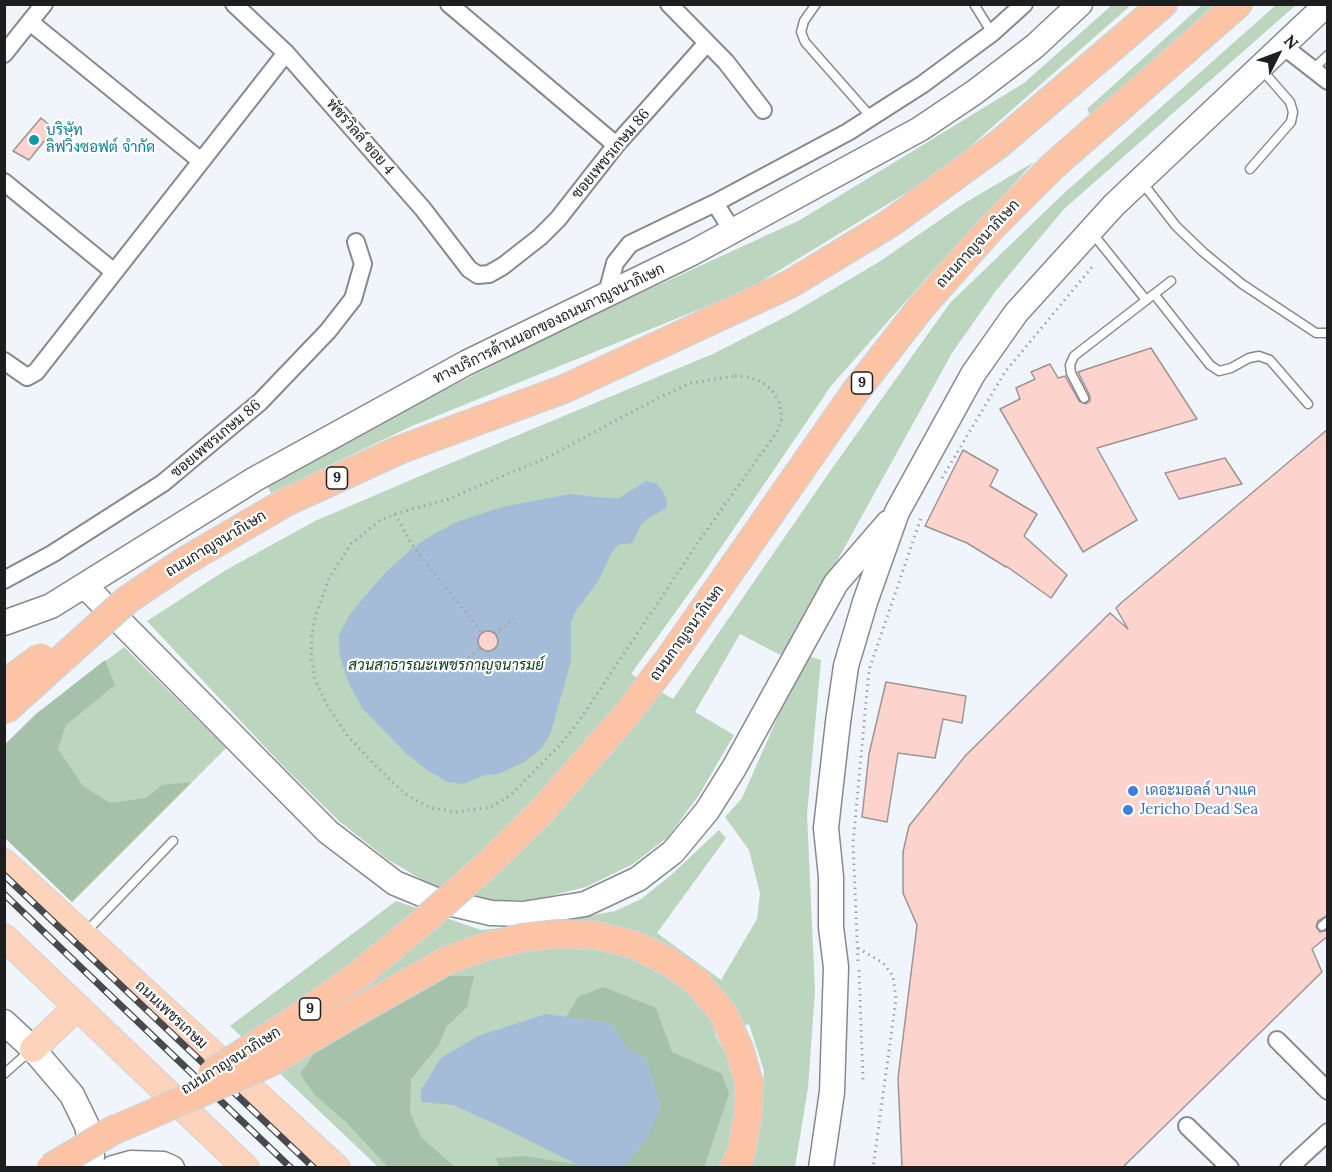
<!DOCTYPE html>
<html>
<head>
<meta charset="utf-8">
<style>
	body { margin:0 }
	#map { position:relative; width:1332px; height:1172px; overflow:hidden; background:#f0f5fb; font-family:Lora,serif }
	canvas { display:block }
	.frame { position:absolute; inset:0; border:6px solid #1c1e20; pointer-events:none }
	.north { position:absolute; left:1248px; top:24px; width:60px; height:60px; -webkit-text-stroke:4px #fff; paint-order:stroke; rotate:48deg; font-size:16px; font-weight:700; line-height:24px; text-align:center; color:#1c1e20 }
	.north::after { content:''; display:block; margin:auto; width:21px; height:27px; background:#1c1e20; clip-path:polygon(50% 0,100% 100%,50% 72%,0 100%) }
</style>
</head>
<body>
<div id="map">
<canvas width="1332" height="1172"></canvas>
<div class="frame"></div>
<div class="north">N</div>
</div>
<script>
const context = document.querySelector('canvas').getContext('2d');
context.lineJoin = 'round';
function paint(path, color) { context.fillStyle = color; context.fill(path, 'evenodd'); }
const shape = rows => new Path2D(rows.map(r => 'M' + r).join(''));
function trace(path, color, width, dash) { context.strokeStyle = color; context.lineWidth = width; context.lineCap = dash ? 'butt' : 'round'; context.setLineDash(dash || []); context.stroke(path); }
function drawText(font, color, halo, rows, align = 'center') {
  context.font = font + ' Lora,Sarabun,serif'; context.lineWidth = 4.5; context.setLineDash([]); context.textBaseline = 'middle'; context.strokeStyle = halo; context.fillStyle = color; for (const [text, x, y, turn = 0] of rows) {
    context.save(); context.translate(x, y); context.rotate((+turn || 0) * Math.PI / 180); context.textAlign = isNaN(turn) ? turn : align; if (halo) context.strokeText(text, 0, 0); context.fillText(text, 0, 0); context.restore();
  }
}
paint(shape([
	[1112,5,1131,5,964,152,914,188,747,290,412,426,271,493,265,481,580,321,800,220,1024,83],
	[1202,5,1214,5,1090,115,1087,109],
	[1276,5,1296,5,1064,209,995,292,952,353,784,657,740,634,695,712,734,735,699,795,668,837,633,864,586,887,533,900,479,901,429,884,387,859,339,821,280,763,147,621,226,570,315,521,427,473,715,353,791,314,879,262,963,204,1034,162,928,276,831,386,705,571,631,674,673,699,833,467,950,303,1062,195],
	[124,647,226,748,72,902,5,838,4,745,36,714],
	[805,655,821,660,807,814,815,991,808,1088,795,1167,747,1167,759,1136,764,1071,749,1024,715,1034,737,1078,737,1132,718,1168,378,1167,230,1026,396,901,481,930,557,922,615,911,641,899,670,876,719,830,726,838,657,933,721,980,757,919,760,893,749,850,725,817,742,798]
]), '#bbd5be');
paint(shape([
	[105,660,115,685,66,725,58,749,83,786,110,803,146,798,162,785,192,782,72,902,5,838,5,745,36,714],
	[446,976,474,976,467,1007,446,1027,439,1045,411,1079,410,1113,422,1138,455,1167,388,1167,347,1123,315,1095,300,1074,314,1054],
	[603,987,656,1008,672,1052,722,1074,729,1094,704,1167,623,1167,645,1141,661,1105,646,1059,626,1047,611,1023,566,1017,578,997],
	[525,1156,591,1167,499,1167,496,1158]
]), '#a5c1a9');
paint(shape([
	[646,481,657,484,664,493,667,503,665,509,647,519,641,525,632,543,618,545,612,552,599,580,577,609,571,622,571,661,550,735,540,750,524,762,498,774,485,775,463,784,448,782,427,770,407,754,363,709,349,684,340,657,339,635,349,616,363,598,386,572,414,547,430,536,459,521,502,507,570,494,604,498,619,498],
	[546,1014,611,1023,626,1047,646,1059,661,1105,648,1138,623,1167,580,1166,504,1128,453,1105,421,1102,421,1090,441,1058,478,1036]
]), '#a4bcd7');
const building = shape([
	[41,118,54,129,29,160,13,151,41,118],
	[1151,348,1197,419,1097,448,1137,520,1083,552,1000,409,1020,399,1016,388,1035,379,1031,372,1050,364,1058,378,1065,376,1079,401,1086,404,1090,401,1090,396,1078,372,1151,348],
	[1328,429,1328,915,1318,921,1316,927,1320,932,1328,930,1328,936,1312,949,1322,972,1123,1167,902,1167,898,1078,917,925,903,893,903,852,909,826,966,755,1110,613,1128,629,1116,608,1121,603,1328,429],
	[963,450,998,470,990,486,1037,514,1024,536,1067,575,1051,598,1006,566,1006,567,967,543,925,526,963,450],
	[1225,458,1242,484,1179,499,1165,473,1225,458],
	'478 641a10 10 0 1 1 20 0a10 10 0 1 1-20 0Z',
	[886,682,966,696,962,723,943,719,935,758,898,753,887,822,862,817,869,754,886,682]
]);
paint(building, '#fdd4cd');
trace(building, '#9c9594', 1.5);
const service = shape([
	[816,4,804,21,801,32,805,42,871,117],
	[974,4,992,33],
	[1313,69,1328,55],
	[1250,169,1291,122,1293,112,1290,102,1262,70],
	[1141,181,1176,226,1203,252,1242,284,1316,333,1328,333],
	[1093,234,1146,300],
	[1154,294,1210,365,1219,371,1231,368,1249,358,1259,356,1270,360,1308,404],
	[1084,398,1071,373,1070,365,1074,356,1171,281],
	[1322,926,1328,921],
	[86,932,173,841],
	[4,1074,31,1050]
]);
const minor = shape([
	[234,4,286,53,423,209,469,269,478,275,489,274,503,266,540,237,558,219,616,145,707,43],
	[449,4,616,145],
	[669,4,726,62,763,110],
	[30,22,201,161],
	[1283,46,1328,81],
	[4,54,44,4],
	[4,182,113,271],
	[715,203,733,232],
	[607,293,615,263,630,244,715,203,848,132,923,84,992,33,1024,4],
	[4,361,27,377,36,372,286,53],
	[4,580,52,554,163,483,260,402,328,331,353,299,363,264,356,242],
	[1277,1040,1328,1091],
	[1187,1126,1230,1168],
	[1289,1168,1328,1132]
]);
const secondary = shape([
	[85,586,328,832,395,883,436,900,491,913,523,914,585,904,638,879,673,852,707,811,734,768,836,583,888,523],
	[4,623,51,606,255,479,466,363,692,253,920,129,975,92,1035,46,1080,4],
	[4,1022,33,1049,72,1095,87,1126,92,1155,91,1168],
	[113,1168,131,1163,163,1164,172,1168],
	[821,1168,832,1092,836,967,831,927,831,877,826,828,838,722,846,666,865,602,897,512,973,374,1016,313,1114,205,1327,4]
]);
const primary = shape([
	[4,862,337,1168],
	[4,937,246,1168],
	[33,1049,77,1007]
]);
const trunk = shape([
	[127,600,185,561,286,502,399,450,564,389,790,284,889,224,999,144,1163,4],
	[542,811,627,714,669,659,855,392,922,306,991,228,1053,166,1238,4],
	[734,1168,741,1154,748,1115,749,1084]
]);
trace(service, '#868a8f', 11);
trace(minor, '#868a8f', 20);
trace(secondary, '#868a8f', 27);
trace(primary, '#d2d2d2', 28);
trace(trunk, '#d2d2d2', 30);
trace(shape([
	[735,376,749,377,762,382,772,390,779,402,782,418,777,432,701,538,579,721,561,744,511,795,491,807,456,812,431,808,405,794,375,765,347,735,327,705,315,679,311,656,312,633,315,618,329,578,351,544,379,521,395,514,448,499,546,458,658,398,691,383,735,376],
	[942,478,1005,372,1092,267],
	[395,514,412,545,482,633],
	[495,634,514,618],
	[459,665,481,647],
	[858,948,883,963,893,976,896,999,873,1168],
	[858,961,853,843,869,670,922,515],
	[859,970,863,1080]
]), '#a1a5a9', 3, [1.5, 4.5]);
trace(service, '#fff', 8);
trace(minor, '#fff', 16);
trace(secondary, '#fff', 24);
trace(primary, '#fdd3bb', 26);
trace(trunk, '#fcc4a4', 27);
const rail = shape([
	[4,875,314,1168],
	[4,894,291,1168]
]);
trace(rail, '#47494c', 7);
trace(rail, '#fff', 4.5, [14]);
const trunkBridge = shape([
	[4,684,41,657],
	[4,711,127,600],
	[212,1073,290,1023,357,976,419,925,487,865,542,811],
	[103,1135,269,1063,359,1010,448,960,484,947,522,938,558,934,595,935,635,945,669,962,697,982,723,1013,740,1051,749,1084],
	[50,1168,119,1127]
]);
trace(trunkBridge, '#d2d2d2', 30, []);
trace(trunkBridge, '#fcc4a4', 27);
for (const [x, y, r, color] of [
	[34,140,6,"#0f9aa8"],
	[1133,791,6,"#3f7fe0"],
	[1128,810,6,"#3f7fe0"]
]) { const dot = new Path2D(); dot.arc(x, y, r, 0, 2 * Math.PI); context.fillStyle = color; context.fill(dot); trace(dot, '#fff', 2); }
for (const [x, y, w] of [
	[862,383,21],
	[337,478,21],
	[310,1009,21]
]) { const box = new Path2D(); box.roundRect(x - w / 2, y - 11, w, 22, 4.5); context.fillStyle = '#fff'; context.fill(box); trace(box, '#1c1e20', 1.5); }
drawText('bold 14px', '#1c1e20', null, [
	["9",862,383],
	["9",337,478],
	["9",310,1009]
]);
drawText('15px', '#0d838f', '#fff', [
	["บริษัท",46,131],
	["ลิฟวิ่งซอฟต์ จำกัด",46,148]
], 'left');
drawText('15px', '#1c1e20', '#fff', [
	["พัชรวิลล์ ซอย 4",360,137,49],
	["ซอยเพชรเกษม 86",611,154,-50],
	["ถนนกาญจนาภิเษก",978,244,-47],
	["ทางบริการด้านนอกของถนนกาญจนาภิเษก",549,324,-26],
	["ซอยเพชรเกษม 86",216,439,-40],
	["ถนนกาญจนาภิเษก",216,544,-31],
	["ถนนกาญจนาภิเษก",687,633,-54],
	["ถนนเพชรเกษม",171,1015,43],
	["ถนนกาญจนาภิเษก",231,1061,-32]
]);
drawText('italic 15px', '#093918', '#fff', [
	["สวนสาธารณะเพชรกาญจนารมย์",446,666]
]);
drawText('15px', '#366cbe', '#fff', [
	["เดอะมอลล์ บางแค",1145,791],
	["Jericho Dead Sea",1140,810]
], 'left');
</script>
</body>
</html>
